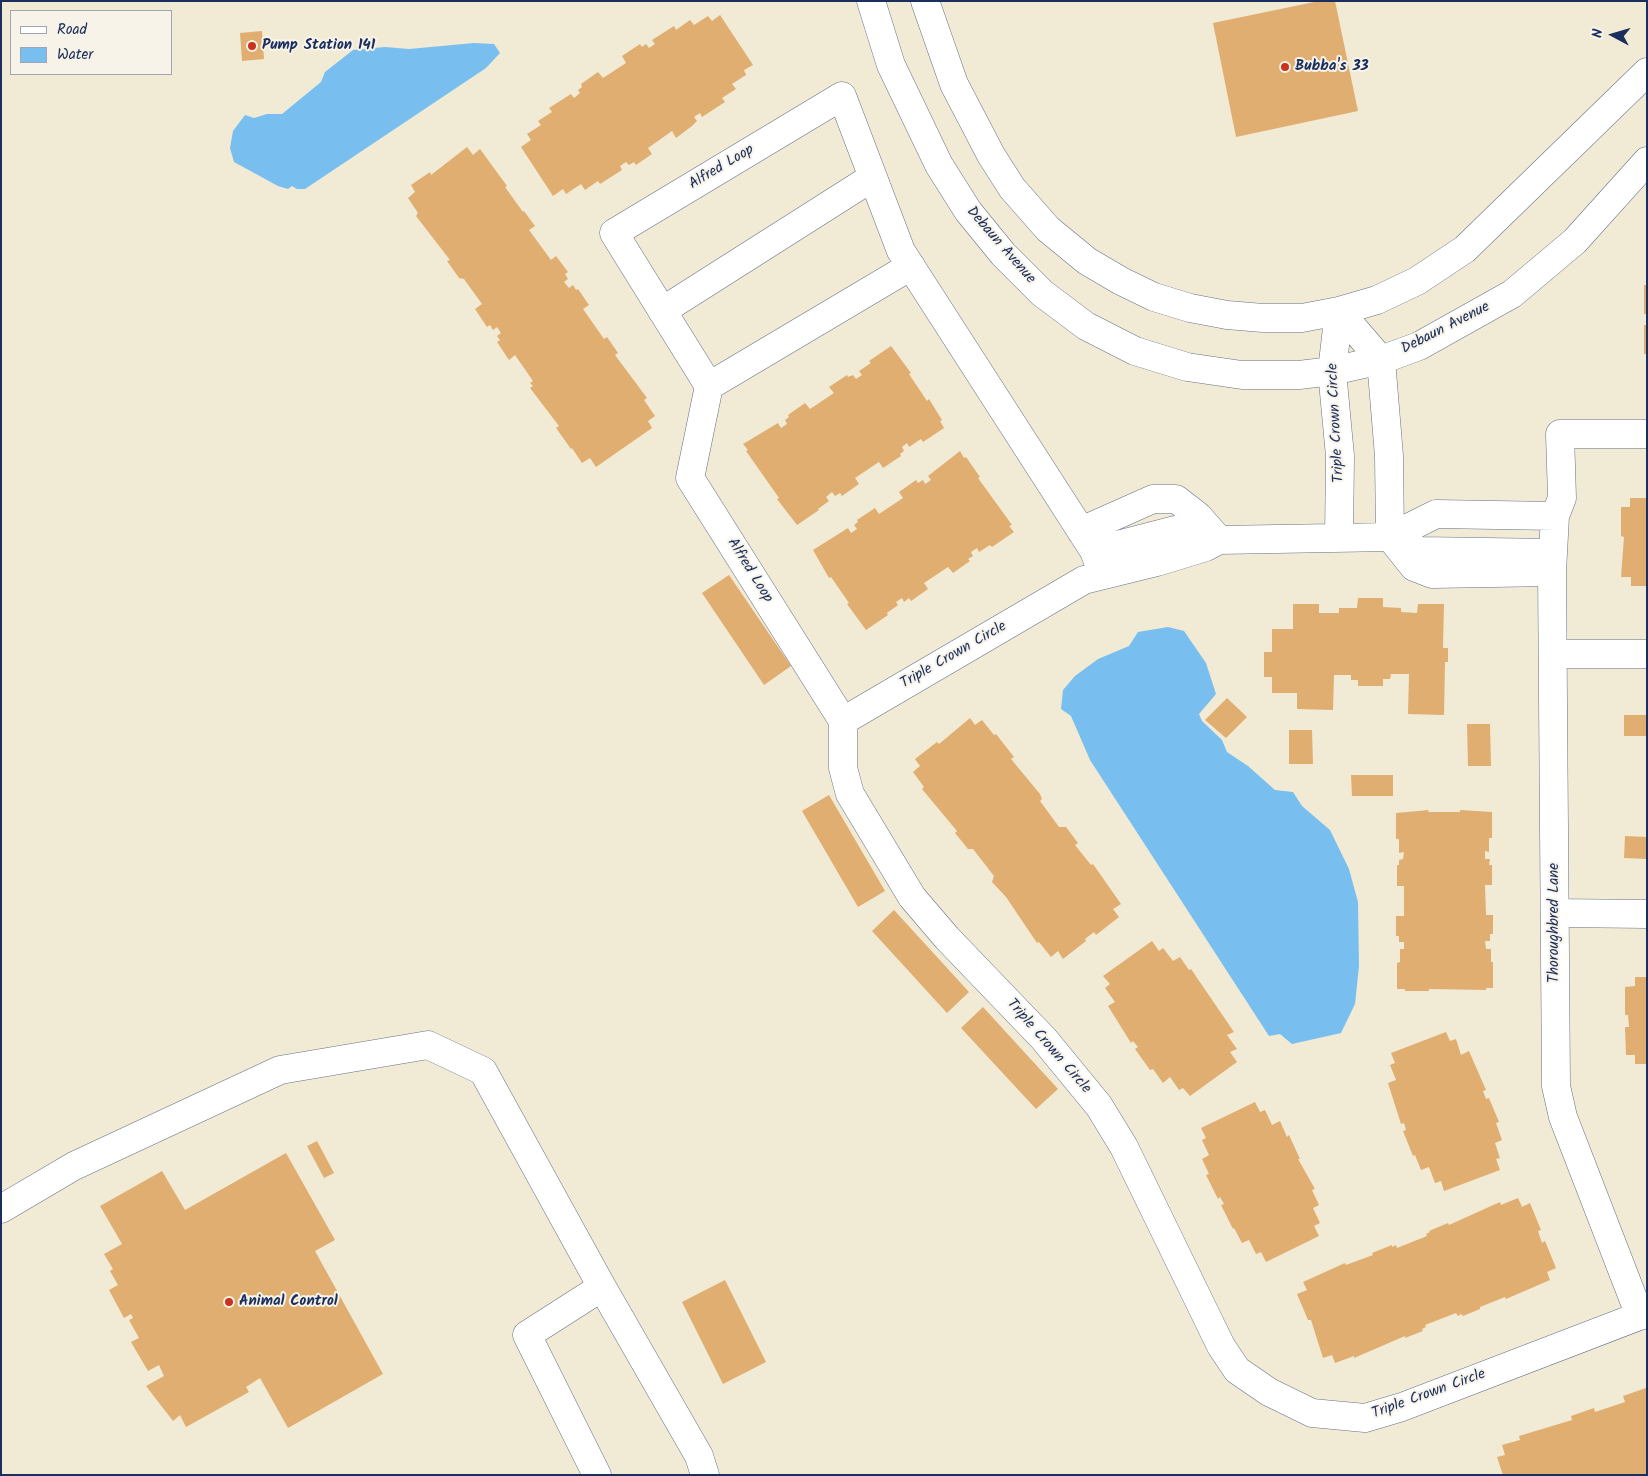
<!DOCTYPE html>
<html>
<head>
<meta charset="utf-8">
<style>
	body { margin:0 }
	#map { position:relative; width:1648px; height:1476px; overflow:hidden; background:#f1ead4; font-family:Kalam,sans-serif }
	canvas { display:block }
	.frame { position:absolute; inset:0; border:2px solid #1b2f5e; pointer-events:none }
	.legend { position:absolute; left:10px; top:10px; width:162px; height:65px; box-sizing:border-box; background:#f7f3e8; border:1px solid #9fa5b1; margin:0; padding:6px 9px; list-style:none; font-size:15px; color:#1b2f5e }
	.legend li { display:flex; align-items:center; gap:10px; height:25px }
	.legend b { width:25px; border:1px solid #9fa5b1 }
	.north { position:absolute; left:1588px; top:10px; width:50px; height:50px; -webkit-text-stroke:4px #f7f3e8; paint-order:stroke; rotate:276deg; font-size:14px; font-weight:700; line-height:20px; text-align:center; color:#1b2f5e }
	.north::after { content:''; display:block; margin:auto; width:18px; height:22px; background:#1b2f5e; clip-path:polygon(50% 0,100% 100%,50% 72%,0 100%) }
</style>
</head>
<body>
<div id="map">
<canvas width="1648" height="1476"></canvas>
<div class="frame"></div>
<ul class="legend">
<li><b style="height:6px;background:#fff"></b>Road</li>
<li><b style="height:14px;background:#78bff0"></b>Water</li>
</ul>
<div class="north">N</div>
</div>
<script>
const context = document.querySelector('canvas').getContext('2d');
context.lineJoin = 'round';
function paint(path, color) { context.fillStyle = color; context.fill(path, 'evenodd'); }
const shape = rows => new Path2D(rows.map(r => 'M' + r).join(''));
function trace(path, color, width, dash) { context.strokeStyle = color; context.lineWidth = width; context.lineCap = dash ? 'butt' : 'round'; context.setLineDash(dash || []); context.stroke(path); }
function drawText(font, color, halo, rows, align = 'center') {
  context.font = font + ' Kalam,sans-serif'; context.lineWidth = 4; context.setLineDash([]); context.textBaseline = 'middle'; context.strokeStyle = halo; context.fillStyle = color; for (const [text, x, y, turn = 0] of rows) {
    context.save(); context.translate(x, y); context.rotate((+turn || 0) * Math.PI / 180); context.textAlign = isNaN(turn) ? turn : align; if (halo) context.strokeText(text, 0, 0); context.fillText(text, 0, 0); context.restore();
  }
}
paint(shape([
	[474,43,494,44,500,53,486,68,305,189,297,189,292,186,288,189,278,186,234,162,230,148,233,131,245,115,254,118,267,114,282,114,321,82,325,72,353,50,385,47,409,49],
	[1168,627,1184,631,1206,663,1216,694,1199,714,1202,721,1222,740,1227,752,1248,766,1275,790,1293,792,1302,806,1330,830,1349,869,1358,902,1359,966,1355,1004,1341,1033,1292,1044,1280,1034,1269,1036,1090,760,1071,716,1061,709,1063,690,1075,676,1098,659,1129,646,1138,632]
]), '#78bff0');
paint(shape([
	[1319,1,1335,1,1358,111,1236,137,1213,23],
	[720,15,753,65,744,70,746,75,732,84,736,89,722,98,725,102,702,117,700,113,694,117,697,121,692,126,676,138,672,131,648,148,652,154,636,165,634,162,629,165,626,162,620,166,622,170,600,184,598,181,585,190,581,184,566,194,563,189,553,196,521,147,531,140,527,134,541,125,538,121,552,112,549,108,571,94,574,98,580,93,578,90,582,87,581,84,598,72,603,78,626,63,622,56,640,44,642,47,646,44,649,48,655,44,652,40,674,26,676,30,690,20,694,25,708,16,712,21],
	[262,31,264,59,242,61,240,33],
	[467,147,473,155,480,149,507,186,505,187,523,212,524,211,535,226,529,230,551,260,556,256,568,272,565,274,568,279,564,282,569,288,573,285,576,290,578,289,589,305,583,309,604,339,607,337,618,353,615,355,647,398,644,400,655,416,648,421,652,428,596,467,590,458,582,463,572,448,571,449,556,428,559,426,530,388,533,386,530,383,533,381,515,355,509,360,497,342,500,340,497,336,501,333,497,327,493,330,490,325,487,327,475,309,482,304,464,279,459,278,447,261,450,260,416,216,418,213,408,198,415,192,411,185,430,172,431,175],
	[1644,285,1647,285,1647,314,1644,314],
	[1644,325,1647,325,1647,354,1644,354],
	[891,346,911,373,909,374,927,401,929,399,942,420,940,421,944,428,923,442,921,439,909,447,907,443,902,447,904,451,900,454,901,456,883,468,879,462,855,478,859,484,842,496,840,493,835,496,832,492,826,497,829,501,818,509,819,510,797,525,777,499,779,498,746,451,748,450,743,444,778,423,781,428,787,424,785,420,789,417,788,415,805,403,810,409,834,393,829,387,847,375,848,377,853,375,856,379,862,375,859,371,871,363,869,361],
	[960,451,964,458,966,457,980,477,978,478,1012,525,1009,526,1014,532,992,547,990,545,979,552,977,548,971,552,973,556,968,559,970,561,953,573,948,567,924,583,928,589,911,601,909,598,904,602,902,598,896,602,898,605,887,613,888,615,866,630,847,604,849,603,831,577,829,578,813,550,848,528,851,533,857,529,854,525,858,522,857,520,875,508,879,514,903,498,899,492,916,480,918,483,923,480,925,484,931,480,928,476],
	[1630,498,1647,498,1647,586,1631,586,1631,577,1621,577,1624,537,1621,536,1621,507,1630,507],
	[729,575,791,666,764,685,702,593],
	[1358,598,1383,598,1383,607,1401,608,1401,612,1417,613,1418,604,1444,604,1443,648,1448,648,1448,662,1445,662,1444,715,1408,714,1409,674,1391,674,1390,679,1383,679,1383,686,1358,686,1358,680,1351,680,1351,675,1334,675,1333,710,1297,709,1297,693,1272,693,1272,677,1264,677,1264,652,1272,652,1272,629,1293,629,1293,604,1319,604,1319,613,1339,613,1339,608,1357,608],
	[1227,698,1247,717,1226,738,1205,720],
	[1624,715,1647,715,1647,736,1624,736],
	[970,718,975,725,982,720,994,735,996,734,1014,757,1011,759,1040,794,1042,799,1040,801,1059,827,1066,827,1078,843,1075,845,1091,865,1093,864,1121,904,1113,909,1119,917,1096,935,1094,932,1085,939,1086,941,1063,959,1058,951,1051,957,1039,942,1037,943,1006,897,992,882,994,876,973,849,968,849,955,833,957,831,922,789,924,787,913,772,920,766,915,759,937,742,939,744],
	[1467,724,1490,724,1491,766,1468,766],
	[1289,730,1312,730,1313,764,1289,764],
	[1351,775,1393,775,1393,796,1352,796],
	[829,795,885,891,858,907,802,811],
	[1429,810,1428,812,1460,812,1460,810,1492,812,1492,838,1489,838,1489,852,1485,851,1485,859,1490,859,1489,865,1492,865,1492,885,1485,885,1486,915,1493,915,1493,934,1490,934,1490,941,1485,941,1486,949,1491,949,1491,962,1493,962,1493,988,1486,988,1486,990,1429,989,1429,991,1405,991,1405,989,1397,989,1397,963,1400,962,1400,949,1404,949,1404,942,1399,942,1399,936,1396,936,1396,916,1404,916,1404,886,1397,886,1397,865,1399,865,1399,860,1403,859,1404,852,1399,853,1399,839,1396,839,1396,813],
	[1625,836,1647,837,1647,859,1624,858],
	[894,910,969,992,947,1013,872,931],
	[1152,941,1159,951,1163,948,1173,961,1180,957,1189,970,1191,969,1234,1032,1227,1035,1237,1049,1230,1052,1237,1062,1190,1096,1183,1088,1179,1090,1170,1077,1163,1083,1153,1069,1150,1070,1135,1049,1138,1047,1133,1041,1131,1043,1108,1006,1115,1002,1105,988,1110,984,1103,976],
	[1635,977,1647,977,1647,1064,1635,1064,1635,1055,1626,1055,1625,1027,1629,1027,1628,1015,1625,1015,1625,987,1635,986],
	[983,1007,1058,1089,1036,1109,961,1028],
	[1446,1032,1450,1041,1456,1039,1461,1055,1469,1051,1486,1090,1483,1091,1486,1099,1489,1098,1499,1122,1496,1123,1502,1140,1495,1143,1500,1158,1496,1159,1500,1170,1444,1191,1441,1181,1435,1183,1429,1167,1421,1170,1415,1155,1413,1156,1403,1131,1406,1130,1404,1123,1401,1124,1388,1083,1396,1080,1390,1065,1395,1063,1391,1053],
	[1255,1102,1260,1112,1265,1110,1272,1125,1280,1121,1287,1137,1289,1135,1300,1159,1298,1159,1315,1189,1312,1190,1319,1205,1313,1208,1320,1223,1314,1226,1319,1236,1266,1262,1261,1252,1256,1254,1249,1240,1242,1243,1234,1228,1233,1229,1221,1205,1224,1204,1220,1197,1218,1199,1206,1175,1209,1174,1202,1159,1209,1155,1202,1140,1206,1138,1201,1128],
	[317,1141,334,1173,324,1178,307,1146],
	[286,1153,335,1240,315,1251,383,1374,288,1428,260,1378,246,1387,249,1392,186,1427,180,1415,173,1421,146,1386,164,1376,159,1365,148,1371,131,1342,139,1338,129,1320,133,1318,131,1314,124,1318,109,1290,118,1285,110,1271,113,1269,104,1254,122,1244,100,1206,162,1171,185,1210],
	[1518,1198,1522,1207,1530,1203,1541,1230,1538,1231,1542,1243,1545,1241,1556,1268,1547,1272,1550,1280,1506,1299,1505,1297,1480,1307,1480,1309,1463,1316,1461,1314,1458,1316,1456,1313,1425,1325,1426,1327,1422,1329,1423,1331,1405,1338,1405,1336,1354,1358,1354,1356,1335,1363,1332,1355,1323,1358,1311,1320,1308,1320,1297,1294,1307,1290,1303,1282,1345,1263,1346,1265,1373,1255,1372,1253,1392,1245,1392,1247,1396,1245,1397,1248,1427,1236,1426,1234,1430,1232,1429,1231,1448,1223,1449,1225,1500,1202,1501,1205],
	[725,1280,766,1362,723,1384,682,1302],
	[1646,1388,1647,1475,1503,1475,1497,1457,1505,1455,1502,1445,1520,1440,1519,1436,1572,1420,1571,1416,1594,1408,1595,1412,1625,1402,1623,1396]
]), '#e1ae71');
const minor = shape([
	[871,1,891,65,939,165,968,211,1003,254,1042,293,1086,326,1135,351,1187,367,1242,375,1299,375,1332,371,1381,360,1419,346,1512,294,1575,241,1647,161],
	[925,1,954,84,991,155,1012,188,1048,229,1087,261,1121,281,1154,297,1190,308,1227,315,1263,318,1302,318,1339,311,1377,300,1417,281,1465,249,1647,72],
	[662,311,873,177],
	[1339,311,1381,360,1389,456,1390,537,1414,567,1432,574,1552,572],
	[1339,311,1332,371,1340,456,1339,538],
	[709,386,911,266],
	[1081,531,1153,499,1176,499,1198,516,1219,540],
	[1390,537,1436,514,1555,516],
	[1219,540,1206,547,1157,562,1084,580,843,721,843,768,850,794,912,897,947,938,1044,1039,1099,1106,1124,1147,1221,1346,1237,1370,1269,1392,1312,1413,1365,1418,1402,1407,1647,1313],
	[1094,551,1175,530,1219,540,1390,537,1420,551,1553,553],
	[1554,654,1647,654],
	[843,721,690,478,709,386,614,233,842,96,901,251,1094,551,1103,575],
	[1555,913,1647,914],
	[1,1209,74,1166,280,1070,428,1045,483,1071,602,1287,527,1335,597,1475],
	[602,1287,699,1456,705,1475],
	[1640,1316,1563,1117,1556,1086,1552,572,1555,516,1562,498,1560,434,1647,434]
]);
trace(minor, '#667087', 29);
trace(minor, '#fff', 28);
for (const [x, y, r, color] of [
	[252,46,5,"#c8321e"],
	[1285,67,5,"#c8321e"],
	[229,1302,5,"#c8321e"]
]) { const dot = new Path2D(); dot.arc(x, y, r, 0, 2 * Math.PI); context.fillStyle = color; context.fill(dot); trace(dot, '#f7f3e8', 2); }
drawText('bold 15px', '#1b2f5e', '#f7f3e8', [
	["Pump Station 141",262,46],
	["Bubba's 33",1295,67],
	["Animal Control",239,1302]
], 'left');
drawText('15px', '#1b2f5e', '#f7f3e8', [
	["Alfred Loop",722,168,-31],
	["Debaun Avenue",1000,246,49],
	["Debaun Avenue",1446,329,-27],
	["Triple Crown Circle",1337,423,-93],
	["Alfred Loop",749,571,58],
	["Triple Crown Circle",954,656,-30],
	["Thoroughbred Lane",1555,923,-90],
	["Triple Crown Circle",1048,1047,49],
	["Triple Crown Circle",1429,1395,-20]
]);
</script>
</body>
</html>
